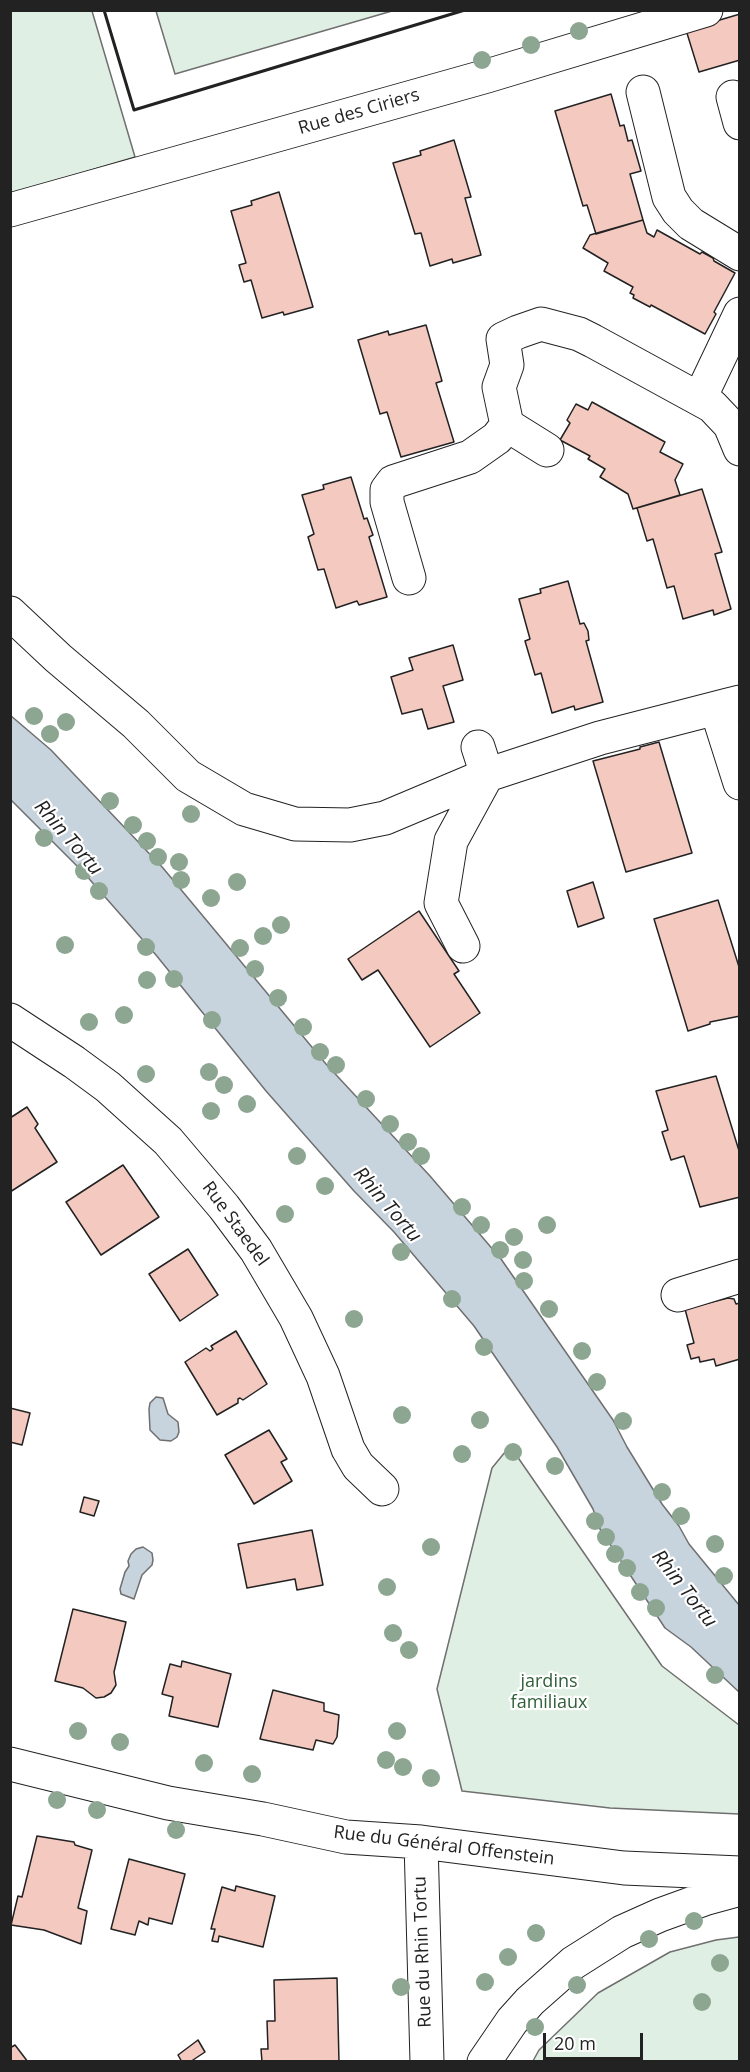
<!DOCTYPE html>
<html>
<head>
<meta charset="utf-8">
<style>
	body { margin:0 }
	#map { position:relative; width:750px; height:2072px; overflow:hidden; background:#fff; font-family:"Open Sans",sans-serif }
	canvas { display:block }
	.frame { position:absolute; inset:0; border:12px solid #222; pointer-events:none }
	.scale { position:absolute; left:543px; top:2033px; width:100px; height:27px; box-sizing:border-box; border:3px solid #222; border-top:0; padding-left:8px; font-size:18px; line-height:21px; white-space:nowrap; color:#222; -webkit-text-stroke:4px #fff; paint-order:stroke }
</style>
</head>
<body>
<div id="map">
<canvas width="750" height="2072"></canvas>
<div class="frame"></div>
<div class="scale">20 m</div>
</div>
<script>
const context = document.querySelector('canvas').getContext('2d');
context.lineJoin = 'round';
function paint(path, color) { context.fillStyle = color; context.fill(path, 'evenodd'); }
const shape = rows => new Path2D(rows.map(r => 'M' + r).join(''));
function trace(path, color, width, dash) { context.strokeStyle = color; context.lineWidth = width; context.lineCap = dash ? 'butt' : 'round'; context.setLineDash(dash || []); context.stroke(path); }
function drawText(font, color, halo, rows, align = 'center') {
  context.font = font + ' "Open Sans",sans-serif'; context.lineWidth = 4.5; context.setLineDash([]); context.textBaseline = 'middle'; context.strokeStyle = halo; context.fillStyle = color; for (const [text, x, y, turn = 0] of rows) {
    context.save(); context.translate(x, y); context.rotate((+turn || 0) * Math.PI / 180); context.textAlign = isNaN(turn) ? turn : align; if (halo) context.strokeText(text, 0, 0); context.fillText(text, 0, 0); context.restore();
  }
}
const green = shape([
	[11,11,92,11,135,157,11,194,11,11],
	[156,11,156,10,392,11,175,74,156,11],
	[510,1446,662,1666,739,1725,739,1814,610,1808,462,1791,437,1689,492,1468,510,1446],
	[739,1937,739,2061,533,2061,539,2050,598,1993,670,1952,716,1940,739,1937]
]);
paint(green, '#e0efe3');
trace(green, '#6f6f6f', 1.5);
const water = shape([
	[10,715,51,750,163,868,326,1064,430,1176,501,1259,613,1420,627,1447,662,1504,679,1526,689,1544,739,1605,739,1692,691,1647,665,1628,600,1529,593,1509,557,1447,474,1326,394,1232,354,1191,266,1091,156,955,84,873,11,800,10,715],
	[156,1397,163,1398,168,1414,178,1422,179,1432,177,1437,171,1441,160,1440,150,1430,149,1409,150,1403,156,1397],
	[143,1547,152,1553,153,1560,152,1565,142,1575,134,1599,121,1594,120,1589,125,1572,129,1566,128,1561,131,1554,136,1549,143,1547]
]);
paint(water, '#c7d3dd');
trace(water, '#6f6f6f', 1.5);
const building = shape([
	[740,14,740,60,699,72,686,30,740,14],
	[611,94,620,126,624,125,628,141,632,140,641,171,630,174,643,220,596,234,587,205,583,206,555,111,611,94],
	[454,140,471,197,465,198,481,255,453,263,452,259,430,266,421,233,415,234,393,163,421,155,420,151,454,140],
	[279,192,313,307,284,315,283,312,262,318,251,280,244,282,239,265,246,263,231,211,252,205,251,201,279,192],
	[643,220,647,233,654,237,657,230,700,254,702,252,713,258,714,261,735,273,714,312,716,314,705,334,651,305,650,307,633,298,634,295,630,293,633,287,604,271,608,263,583,248,590,235,643,220],
	[426,325,442,381,436,383,454,442,401,457,387,412,380,414,358,340,388,331,389,335,426,325],
	[592,402,665,442,660,452,683,464,675,480,680,495,633,509,628,494,600,477,605,469,588,459,590,456,560,440,570,423,567,420,576,404,588,410,592,402],
	[351,477,364,519,367,518,373,535,369,537,387,597,359,605,357,601,336,608,324,569,318,570,308,537,314,534,302,495,324,489,323,485,351,477],
	[702,489,722,552,715,554,731,609,714,615,713,610,683,619,674,586,667,588,653,539,647,541,637,508,702,489],
	[568,581,580,624,584,623,588,631,589,640,586,641,603,702,575,710,574,706,552,713,541,673,535,675,525,641,530,639,519,599,541,593,540,589,568,581],
	[453,645,463,680,443,686,454,722,428,729,422,709,402,714,391,677,413,670,409,658,453,645],
	[659,742,692,853,626,872,593,761,640,749,640,747,659,742],
	[593,882,604,918,578,927,567,891,593,882],
	[718,900,740,970,740,1016,710,1022,710,1024,688,1031,654,919,718,900],
	[419,911,459,971,454,974,480,1013,430,1047,378,970,362,980,348,959,419,911],
	[716,1076,740,1154,740,1197,700,1207,684,1156,671,1160,662,1132,668,1130,656,1091,716,1076],
	[27,1107,38,1124,35,1128,57,1162,10,1192,10,1118,27,1107],
	[123,1165,159,1217,101,1255,66,1202,123,1165],
	[188,1249,218,1295,180,1321,149,1274,188,1249],
	[728,1298,734,1299,736,1304,740,1303,740,1359,716,1366,714,1359,700,1362,699,1357,691,1359,687,1345,694,1343,685,1309,728,1298],
	[236,1331,267,1384,243,1400,240,1398,238,1399,238,1403,217,1415,185,1362,206,1348,210,1351,213,1349,211,1346,236,1331],
	[10,1408,30,1413,22,1445,10,1442,10,1408],
	[269,1430,287,1459,281,1462,292,1481,254,1504,225,1455,269,1430],
	[84,1497,99,1501,94,1516,80,1512,84,1497],
	[312,1530,323,1585,297,1590,295,1579,247,1588,238,1544,312,1530],
	[73,1609,126,1622,114,1672,116,1685,111,1693,104,1697,96,1698,83,1688,55,1681,73,1609],
	[182,1661,231,1674,218,1727,169,1716,173,1697,162,1694,170,1664,181,1667,182,1661],
	[273,1690,324,1703,324,1711,339,1715,337,1737,333,1744,316,1740,313,1750,260,1739,273,1690],
	[37,1836,74,1842,75,1845,92,1850,78,1908,87,1911,81,1944,44,1930,11,1925,18,1896,22,1897,37,1836],
	[129,1859,185,1874,172,1924,149,1918,148,1925,139,1921,135,1935,111,1929,129,1859],
	[236,1886,275,1896,263,1947,219,1936,218,1942,212,1941,215,1929,211,1929,222,1887,235,1891,236,1886],
	[337,1978,339,2062,262,2062,261,2049,268,2049,267,2021,275,2021,274,1980,337,1978],
	[198,2040,205,2052,190,2062,182,2062,178,2055,198,2040],
	[15,2045,28,2062,10,2062,10,2048,15,2045]
]);
paint(building, '#f3c9c0');
trace(building, '#222', 1.5);
const minor = shape([
	[643,92,669,197,678,211,691,224,740,254],
	[733,97,740,123],
	[10,210,487,76,706,10],
	[700,398,740,314],
	[507,425,547,450],
	[409,578,387,502,387,490,393,482,470,457,497,438,507,425,499,387,507,365,503,339,518,332,541,324,579,334,593,341,712,406,730,425,740,449],
	[10,613,58,658,136,724,188,776,244,809,295,824,350,825,385,818,487,775,478,747],
	[740,702,728,705,720,720,740,783],
	[463,946,441,903,451,841,487,775,600,738,728,705],
	[10,1020,74,1062,108,1087,168,1141,224,1207,256,1250,296,1318,323,1376,348,1449,358,1466,382,1489],
	[678,1295,740,1276],
	[10,1764,168,1803,263,1819,346,1837,421,1842,624,1868,740,1873],
	[421,1842,427,2062],
	[484,2062,512,2021,530,2001,573,1963,622,1932,660,1915,707,1898,740,1889]
]);
trace(minor, '#222', 35);
trace(minor, '#fff', 33);
trace(shape([
	[104,10,134,110,465,10]
]), '#222', 3);
context.fillStyle = '#8da692';
for (const [x, y] of [
	[579,31],
	[531,45],
	[482,60],
	[34,716],
	[66,722],
	[50,734],
	[110,801],
	[191,814],
	[133,825],
	[44,838],
	[147,841],
	[158,857],
	[179,862],
	[84,871],
	[181,880],
	[237,882],
	[99,891],
	[211,898],
	[281,925],
	[263,936],
	[65,945],
	[146,947],
	[240,948],
	[255,969],
	[174,979],
	[147,980],
	[278,998],
	[124,1015],
	[212,1020],
	[89,1022],
	[303,1027],
	[320,1052],
	[336,1065],
	[209,1072],
	[146,1074],
	[224,1085],
	[366,1099],
	[247,1104],
	[211,1111],
	[390,1124],
	[408,1142],
	[297,1156],
	[421,1156],
	[325,1186],
	[462,1207],
	[285,1214],
	[481,1225],
	[547,1225],
	[514,1237],
	[500,1250],
	[401,1252],
	[523,1260],
	[524,1281],
	[452,1299],
	[549,1309],
	[354,1319],
	[484,1347],
	[582,1351],
	[597,1382],
	[402,1415],
	[480,1420],
	[623,1421],
	[513,1452],
	[462,1454],
	[555,1466],
	[662,1492],
	[681,1516],
	[595,1521],
	[606,1537],
	[715,1544],
	[431,1547],
	[615,1554],
	[627,1568],
	[724,1576],
	[387,1587],
	[640,1592],
	[656,1608],
	[393,1633],
	[409,1650],
	[715,1675],
	[78,1731],
	[397,1731],
	[120,1742],
	[386,1760],
	[204,1763],
	[403,1767],
	[252,1774],
	[431,1778],
	[57,1800],
	[97,1810],
	[176,1830],
	[694,1921],
	[536,1933],
	[649,1939],
	[508,1957],
	[720,1963],
	[485,1982],
	[577,1985],
	[401,1987],
	[702,2002],
	[535,2027]
]) { context.beginPath(); context.arc(x, y, 9, 0, 2 * Math.PI); context.fill(); }
drawText('18px', '#222', '#fff', [
	["Rue des Ciriers",359,112,-16],
	["Rue Staedel",235,1224,54],
	["Rue du Général Offenstein",444,1846,7],
	["Rue du Rhin Tortu",423,1952,-92]
]);
drawText('18px', '#2f5e38', '#fff', [
	["jardins",549,1682],
	["familiaux",549,1703]
]);
drawText('italic 20px', '#222', '#fff', [
	["Rhin Tortu",68,838,49],
	["Rhin Tortu",387,1205,49],
	["Rhin Tortu",684,1589,52]
]);
</script>
</body>
</html>
